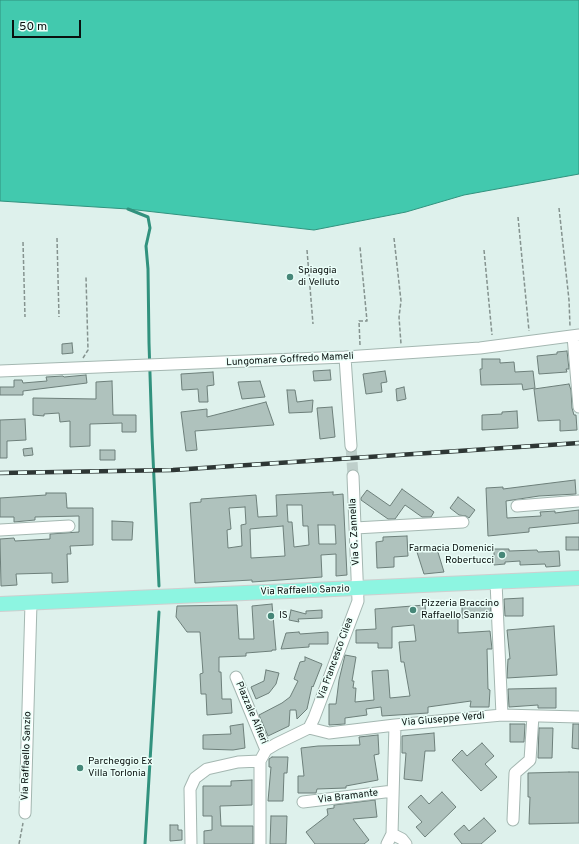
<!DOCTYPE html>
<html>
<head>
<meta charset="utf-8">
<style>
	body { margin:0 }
	#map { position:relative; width:579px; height:844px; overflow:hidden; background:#def1ec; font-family:Overpass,sans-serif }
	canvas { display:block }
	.scale { position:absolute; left:12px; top:20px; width:69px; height:18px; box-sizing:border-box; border:2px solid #0a110f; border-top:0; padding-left:5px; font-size:12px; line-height:14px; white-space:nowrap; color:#0a110f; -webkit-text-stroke:3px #ebfff9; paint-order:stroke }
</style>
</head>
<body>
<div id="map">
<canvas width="579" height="844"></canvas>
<div class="scale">50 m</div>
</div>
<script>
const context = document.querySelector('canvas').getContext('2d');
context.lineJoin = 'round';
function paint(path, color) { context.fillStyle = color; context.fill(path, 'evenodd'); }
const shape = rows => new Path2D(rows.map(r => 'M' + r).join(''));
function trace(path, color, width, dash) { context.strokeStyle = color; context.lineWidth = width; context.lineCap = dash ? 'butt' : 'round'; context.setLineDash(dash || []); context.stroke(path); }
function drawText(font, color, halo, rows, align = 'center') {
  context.font = font + ' Overpass,sans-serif'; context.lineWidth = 3; context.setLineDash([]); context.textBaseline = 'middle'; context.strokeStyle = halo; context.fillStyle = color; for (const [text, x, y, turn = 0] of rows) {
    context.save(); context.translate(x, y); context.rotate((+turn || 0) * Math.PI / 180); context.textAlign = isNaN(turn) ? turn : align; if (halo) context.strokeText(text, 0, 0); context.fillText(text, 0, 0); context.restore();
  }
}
const water = shape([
	[0,0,579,0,579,174,464,195,406,212,314,230,128,209,0,201,0,0]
]);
paint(water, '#42c9ae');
trace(water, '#31927e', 1);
trace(shape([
	[128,209,148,217,150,228,146,246,148,269,149,343,152,436,159,586],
	[145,844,159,612]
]), '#31927e', 3);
const building = shape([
	[72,343,73,353,62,354,62,344,72,343],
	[567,351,569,369,566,369,567,372,539,374,537,356,557,354,557,352,567,351],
	[482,359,500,359,500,363,514,362,515,372,533,371,535,388,523,390,522,384,481,385,480,369,482,369,482,359],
	[330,370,331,380,314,381,313,371,330,370],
	[385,371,387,382,381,383,382,392,366,394,363,374,385,371],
	[213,372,214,385,207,386,208,402,199,402,198,389,182,390,181,374,213,372],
	[86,375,87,383,23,391,23,395,0,395,0,387,14,387,14,380,22,380,23,383,47,381,46,377,63,376,64,377,86,375],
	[112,381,113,415,136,415,136,432,122,432,122,423,90,424,90,446,70,447,70,421,60,422,59,413,44,414,44,416,33,415,33,398,96,399,96,382,112,381],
	[260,381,265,397,242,399,238,382,260,381],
	[569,384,571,390,572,408,574,415,576,415,577,430,560,431,560,420,538,421,534,389,569,384],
	[404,387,406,399,397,401,396,389,404,387],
	[287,390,295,390,297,402,313,400,312,412,289,413,287,390],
	[266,402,274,425,195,431,197,450,186,451,181,412,207,409,207,417,266,402],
	[332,407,335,437,320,439,317,408,332,407],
	[517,411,518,428,482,430,482,415,502,414,502,412,517,411],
	[25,419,26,440,7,441,7,458,0,458,0,420,25,419],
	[32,448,33,455,24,456,23,449,32,448],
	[100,450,115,450,115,460,100,460,100,450],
	[575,480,576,494,539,496,506,501,507,518,541,516,540,512,555,511,555,513,579,510,579,523,529,528,529,532,488,536,486,488,503,487,503,489,575,480],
	[402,489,434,512,431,517,422,517,405,505,395,519,388,519,361,500,361,498,367,490,390,506,402,489],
	[333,492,333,495,343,494,347,575,336,576,336,554,321,555,322,577,252,582,252,580,195,583,190,503,201,502,201,499,256,495,258,517,277,516,276,495,333,492],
	[287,505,302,505,303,526,308,526,309,545,294,547,292,522,288,522,287,505],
	[245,507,246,524,241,525,242,546,228,548,227,530,231,529,229,508,245,507],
	[318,525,335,525,336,544,319,544,318,525],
	[283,526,285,556,251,558,250,529,283,526],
	[46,493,66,493,67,508,93,508,93,545,70,546,71,554,67,554,68,582,52,583,52,573,16,574,17,585,1,586,0,539,14,538,15,541,50,539,50,534,79,532,79,516,35,517,35,520,14,522,14,517,0,517,0,498,46,495,46,493],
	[458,497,475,510,469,518,466,516,459,515,450,508,458,497],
	[112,521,133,522,132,540,112,540,112,521],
	[407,536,408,556,394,557,394,567,377,568,376,542,383,541,383,537,407,536],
	[566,537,579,537,579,550,566,550,566,537],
	[416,549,437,549,444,572,424,574,416,549],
	[494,549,509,549,509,551,537,550,538,552,559,551,560,566,546,567,545,564,520,565,520,561,505,562,505,564,494,565,494,549],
	[523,598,523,616,505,616,504,599,523,598],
	[462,602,490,602,491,616,488,616,488,618,462,618,462,602],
	[272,604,276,650,272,650,272,651,246,653,246,656,219,657,219,672,221,672,222,699,231,699,232,713,207,715,206,694,201,694,200,674,203,673,200,632,187,632,176,617,177,606,237,605,239,639,254,639,252,606,272,604],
	[425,605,426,615,458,615,458,633,490,631,492,649,487,649,488,689,490,690,489,707,470,707,471,701,428,707,428,713,382,716,381,707,366,709,367,715,345,718,345,724,329,725,329,704,336,704,339,680,345,655,356,657,352,681,354,681,353,688,356,688,355,702,374,700,372,671,388,670,390,698,410,696,404,662,401,662,399,642,416,641,414,625,392,627,392,648,378,648,378,643,356,643,356,630,376,629,375,609,425,605],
	[291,610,306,614,306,611,322,610,322,618,298,619,299,622,289,620,291,610],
	[554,626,557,675,507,678,508,659,510,659,507,630,554,626],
	[299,632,300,634,328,632,328,644,309,644,309,647,281,649,286,633,299,632],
	[305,657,322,664,313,687,312,686,307,709,297,719,296,710,290,710,289,726,268,736,259,715,282,703,290,697,298,681,294,679,300,662,305,661,305,657],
	[266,670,279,673,276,684,269,693,256,699,251,687,264,681,266,670],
	[556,688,556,708,538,708,538,705,509,707,508,689,556,688],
	[243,724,245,748,233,750,203,749,203,735,231,734,230,726,243,724],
	[510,724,525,724,524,742,510,742,510,724],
	[573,724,579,724,579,749,572,748,573,724],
	[539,728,553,728,552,758,538,758,539,728],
	[434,733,435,751,425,751,422,781,404,779,406,753,402,753,402,736,434,733],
	[378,735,379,754,374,755,378,780,346,786,346,788,317,789,316,793,298,793,298,776,304,776,301,748,318,746,360,745,359,737,378,735],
	[482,743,494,756,485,764,497,777,481,791,452,760,462,750,467,756,482,743],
	[272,757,288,757,287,773,284,773,283,801,268,801,271,767,269,767,269,759,272,757],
	[569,772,579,772,579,823,529,824,530,797,528,797,528,773,569,772],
	[252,780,252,805,220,806,221,826,253,826,253,844,204,844,204,831,212,830,212,816,203,816,203,786,231,786,231,781,252,780],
	[442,792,456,807,425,837,416,827,422,822,408,807,421,795,429,804,442,792],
	[375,800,377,817,353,819,369,840,364,844,315,844,306,832,328,815,327,809,334,808,334,805,375,800],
	[271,816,287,816,286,844,270,844,271,816],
	[484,818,496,831,481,844,462,844,454,834,464,825,469,831,484,818],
	[170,825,178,825,178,830,182,830,182,840,170,841,170,825]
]);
paint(building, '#afc2bd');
trace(building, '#6d7f7a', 1);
trace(shape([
	[351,446,353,476]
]), '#becfcb', 11, [11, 5.5]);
const minor = shape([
	[573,336,579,407],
	[345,357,351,446],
	[0,371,345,357,480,348,579,335],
	[517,506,579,501],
	[355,528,463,522],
	[0,530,69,526],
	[496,582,502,715],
	[236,677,266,750],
	[309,728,329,733,395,725,502,715,579,717],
	[309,728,314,718,358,601,353,476],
	[303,802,393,791],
	[25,813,31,603],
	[513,820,515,773,530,760,533,716],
	[392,834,402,839,406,844],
	[191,844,190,789,195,778,207,769,238,762,260,761],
	[260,844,260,761,266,750,276,744,309,728],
	[387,844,392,834,395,725]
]);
const major = shape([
	[0,604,579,578]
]);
trace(minor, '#a4b7b1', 13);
trace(major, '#cecfcf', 16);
trace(shape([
	[559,208,569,300,570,326],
	[518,217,529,331],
	[57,238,59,317],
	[394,238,401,301,399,317,401,344],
	[23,242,25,317],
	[307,250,313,324],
	[484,250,492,335],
	[360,345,359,321,367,321,360,247],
	[83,358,88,350,86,277],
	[19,844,23,823]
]), '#85938f', 1.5, [4, 2]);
trace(minor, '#fff', 11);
trace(major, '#8df5e1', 14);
const rail = shape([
	[0,473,173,470,579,443]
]);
trace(rail, '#2e3735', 4.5);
trace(rail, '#ebfff9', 3, [9]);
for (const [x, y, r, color] of [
	[290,277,4,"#468778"],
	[502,555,4,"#468778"],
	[413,610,4,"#468778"],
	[271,616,4,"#468778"],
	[80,768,4,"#468778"]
]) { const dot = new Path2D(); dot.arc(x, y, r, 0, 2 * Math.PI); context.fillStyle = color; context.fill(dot); trace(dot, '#ebfff9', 1.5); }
drawText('10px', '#0a110f', '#ebfff9', [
	["Spiaggia",298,271],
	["di Velluto",298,283],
	["Farmacia Domenici",494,549,"right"],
	["Robertucci",494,561,"right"],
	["Pizzeria Braccino",421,604],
	["Raffaello Sanzio",421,616],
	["IS",279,616],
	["Parcheggio Ex",88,762],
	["Villa Torlonia",88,774]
], 'left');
drawText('10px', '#0a110f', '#ebfff9', [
	["Lungomare Goffredo Mameli",290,360,-3],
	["Via G. Zannella",355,532,-93],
	["Via Raffaello Sanzio",305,591,-2],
	["Via Francesco Cilea",336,659,-70],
	["Piazzale Alfieri",251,713,67],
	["Via Giuseppe Verdi",443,720,-5],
	["Via Raffaello Sanzio",27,756,-88],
	["Via Bramante",348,797,-7]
]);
</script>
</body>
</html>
